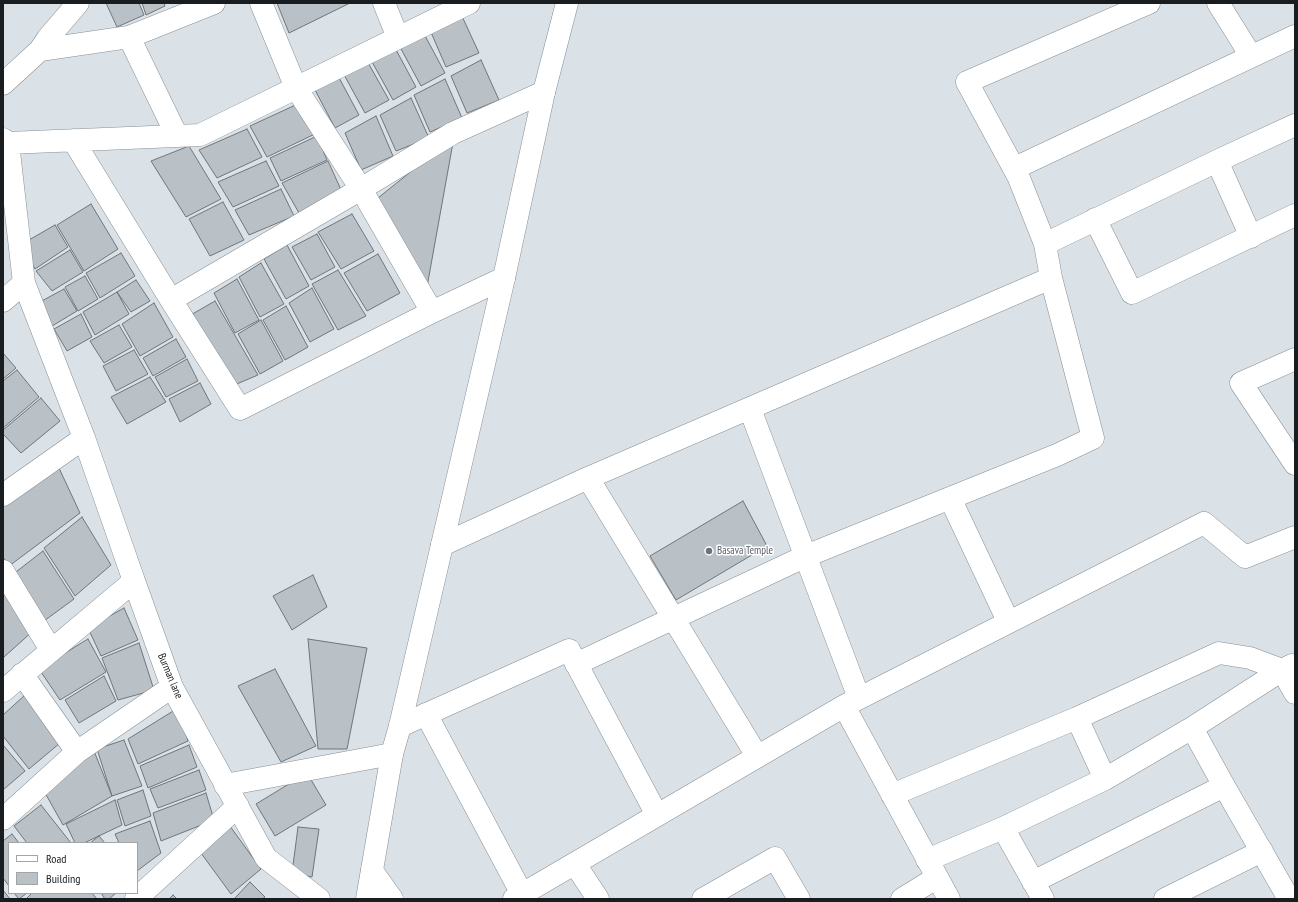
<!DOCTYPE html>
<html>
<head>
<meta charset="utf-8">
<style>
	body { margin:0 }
	#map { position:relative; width:1298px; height:902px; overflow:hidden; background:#dae1e7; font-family:"PT Sans Narrow",sans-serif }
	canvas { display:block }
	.frame { position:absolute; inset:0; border:4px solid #1a1d1f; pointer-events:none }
	.legend { position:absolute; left:8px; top:842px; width:130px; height:52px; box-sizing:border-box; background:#fff; border:1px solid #a3a5a5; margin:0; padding:5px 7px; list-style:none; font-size:12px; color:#1a1d1f }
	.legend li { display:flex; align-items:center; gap:8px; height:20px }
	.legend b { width:20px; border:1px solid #a3a5a5 }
</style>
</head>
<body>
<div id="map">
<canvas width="1298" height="902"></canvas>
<div class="frame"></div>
<ul class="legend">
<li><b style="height:5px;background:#fff"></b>Road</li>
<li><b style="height:11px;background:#b9c0c6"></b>Building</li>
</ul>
</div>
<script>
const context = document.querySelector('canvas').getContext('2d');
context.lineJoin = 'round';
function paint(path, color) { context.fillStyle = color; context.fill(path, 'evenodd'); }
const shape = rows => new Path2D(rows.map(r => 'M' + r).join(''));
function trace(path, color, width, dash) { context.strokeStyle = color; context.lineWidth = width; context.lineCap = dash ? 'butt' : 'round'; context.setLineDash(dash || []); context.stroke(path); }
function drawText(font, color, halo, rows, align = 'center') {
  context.font = font + ' "PT Sans Narrow",sans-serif'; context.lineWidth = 3; context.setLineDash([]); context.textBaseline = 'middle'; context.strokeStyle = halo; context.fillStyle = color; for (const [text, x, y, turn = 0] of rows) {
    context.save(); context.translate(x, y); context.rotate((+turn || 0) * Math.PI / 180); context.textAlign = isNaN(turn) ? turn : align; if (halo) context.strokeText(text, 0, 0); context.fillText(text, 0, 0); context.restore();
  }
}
const building = shape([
	[106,3,139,3,144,15,117,27,106,3],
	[142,3,164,3,165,6,146,15,142,3],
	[277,3,350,3,289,33,277,3],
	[461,14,479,53,446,67,430,30,461,14],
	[423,32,445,73,421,86,400,47,423,32],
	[394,46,416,87,393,100,371,60,394,46],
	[366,59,389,100,365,113,343,73,366,59],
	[481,60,499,100,467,113,451,76,481,60],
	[337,74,359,115,335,128,314,88,337,74],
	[445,79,462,118,430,132,414,95,445,79],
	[411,98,429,138,396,151,380,115,411,98],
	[302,102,317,133,267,157,250,126,302,102],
	[376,116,393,156,361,170,345,133,376,116],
	[247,129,262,157,217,178,199,150,247,129],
	[317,136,327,160,281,181,270,158,317,136],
	[454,137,427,287,378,198,454,137],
	[189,146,221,199,186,217,151,161,189,146],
	[266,161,279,186,233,207,218,182,266,161],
	[328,161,342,192,299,213,282,183,328,161],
	[281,189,294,216,249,235,235,210,281,189],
	[223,202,244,240,210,256,189,219,223,202],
	[91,204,118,249,84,271,57,225,91,204],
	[352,214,374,251,341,269,318,232,352,214],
	[55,225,68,247,35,269,22,244,55,225],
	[317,234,335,267,311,280,292,247,317,234],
	[287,245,309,286,286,299,264,259,287,245],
	[70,250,83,272,52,291,36,271,70,250],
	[121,253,135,276,100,298,86,273,121,253],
	[378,254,400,293,367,311,344,273,378,254],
	[261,263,284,304,260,317,239,277,261,263],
	[338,270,366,316,338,330,312,284,338,270],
	[85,276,98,299,78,311,65,287,85,276],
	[237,279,259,320,235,333,214,293,237,279],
	[136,280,150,301,131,312,117,292,136,280],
	[312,288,334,329,310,342,289,303,312,288],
	[64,289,77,311,52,326,38,303,64,289],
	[117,292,129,314,95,335,83,312,117,292],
	[215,301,258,375,232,386,189,316,215,301],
	[154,303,173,337,140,356,122,324,154,303],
	[286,306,308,347,285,360,263,320,286,306],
	[81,314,92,337,67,351,54,329,81,314],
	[261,320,283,361,260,374,238,334,261,320],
	[119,325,132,347,104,363,90,341,119,325],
	[176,339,186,357,153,376,143,358,176,339],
	[134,350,148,374,116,391,103,366,134,350],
	[3,353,16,368,3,379,3,353],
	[187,359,198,381,166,397,155,377,187,359],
	[17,370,39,397,3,428,3,381,17,370],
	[150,377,166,402,127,424,111,397,150,377],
	[200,383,211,404,180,422,169,399,200,383],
	[41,398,60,421,21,453,3,434,3,430,41,398],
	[58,466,80,513,9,566,3,557,3,504,58,466],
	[743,501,767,546,676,600,650,556,743,501],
	[82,517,111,565,75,596,44,548,82,517],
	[43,551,74,599,44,621,12,575,43,551],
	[313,575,327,607,292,630,273,596,313,575],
	[3,592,33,631,4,657,3,656,3,592],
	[124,608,138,640,101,656,88,628,124,608],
	[88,639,106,672,60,700,39,669,88,639],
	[308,639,367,648,347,749,318,749,308,639],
	[139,643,154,690,118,700,102,658,139,643],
	[275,669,316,746,281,762,238,686,275,669],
	[104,676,116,701,79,723,65,700,104,676],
	[25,695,60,743,29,769,3,736,3,715,25,695],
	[178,708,188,741,138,764,128,739,178,708],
	[124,740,142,786,112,796,97,749,124,740],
	[3,745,25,771,3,790,3,745],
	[189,745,197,767,148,788,140,766,189,745],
	[94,751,112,796,63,825,44,791,94,751],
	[199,770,206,790,158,808,150,789,199,770],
	[307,773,326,805,275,836,256,804,307,773],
	[143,790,151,816,125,826,117,800,143,790],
	[206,793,214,820,161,841,153,813,206,793],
	[115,800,122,825,84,843,75,843,66,824,115,800],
	[41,805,71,843,27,843,14,826,41,805],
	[150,821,161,853,137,871,137,843,119,843,115,834,150,821],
	[227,822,261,869,231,894,198,849,227,822],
	[298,827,319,829,312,877,292,873,298,827],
	[12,834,19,843,9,843,9,886,3,878,3,841,12,834],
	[99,836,105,843,90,843,99,836],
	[250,882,265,897,262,899,234,899,250,882],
	[3,890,10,899,3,899,3,890],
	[14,893,27,893,19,899,14,893],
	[32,893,92,893,97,899,26,899,32,893],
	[101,893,116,893,109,899,105,899,101,893],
	[173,895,177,899,169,899,173,895]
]);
paint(building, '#b9c0c6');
trace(building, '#6f767b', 1);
const street = shape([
	[261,3,296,88,361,189,432,312],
	[384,3,398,38],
	[1218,3,1251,56],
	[129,37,214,3],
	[40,50,129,37,177,136],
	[3,84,40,50,48,38,78,3],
	[3,139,8,143,24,283,84,438,134,581],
	[73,140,171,300,240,409,432,312,504,278],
	[8,143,200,135,469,3],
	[1217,161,1251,237],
	[1018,176,967,82,1149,3],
	[1095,219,1132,293,1295,215],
	[1045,244,1015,168,1295,36],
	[171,300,361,189,453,133,544,92],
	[3,301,24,283],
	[1295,359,1241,383,1295,464],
	[750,409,859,698],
	[588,478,757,756],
	[3,495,84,438],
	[950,498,1008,621],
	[442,545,588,478,1051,278],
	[3,571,51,650],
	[576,664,806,556,1057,455,1093,438,1051,278,1045,244,1217,161,1295,125],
	[22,674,77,752],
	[3,691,134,581,172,687,266,858,319,899],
	[844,706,1204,523,1245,557,1295,537],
	[426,714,522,894],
	[1077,718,1105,779],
	[400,726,569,650,657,815],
	[1192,728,1282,670,1292,665],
	[225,785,392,754],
	[892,795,1077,718,1219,653,1250,658,1282,670,1295,693],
	[3,819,77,752,172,687],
	[1003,828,1043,899],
	[927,860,1003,828,1105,779,1192,728,1224,786,1289,899],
	[575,864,598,899],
	[372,871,392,899],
	[1033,882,1224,786],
	[136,899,238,806],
	[514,899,844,706,949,899],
	[703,899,775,858,799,899],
	[902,899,936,878],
	[1165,899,1262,851]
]);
const primary = shape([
	[367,899,392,754,400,726,504,278,544,92,567,3]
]);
trace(street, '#888f94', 23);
trace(primary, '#888f94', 23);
trace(street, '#fff', 22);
trace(primary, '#fff', 22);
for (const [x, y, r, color] of [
	[709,551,4,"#6b7280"]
]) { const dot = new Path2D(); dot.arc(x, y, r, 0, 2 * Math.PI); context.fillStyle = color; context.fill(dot); trace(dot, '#fff', 1.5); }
drawText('11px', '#5b616d', '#fff', [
	["Basava Temple",717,551]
], 'left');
drawText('11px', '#1a1d1f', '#fff', [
	["Burman lane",170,676,67]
]);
</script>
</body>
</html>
